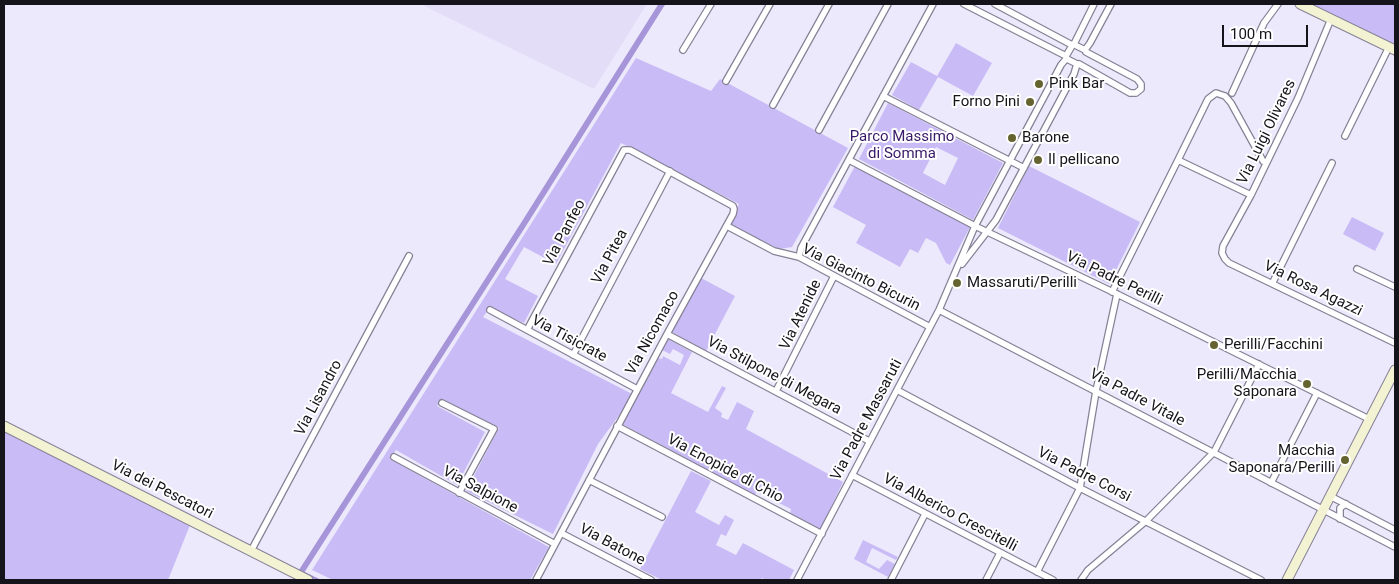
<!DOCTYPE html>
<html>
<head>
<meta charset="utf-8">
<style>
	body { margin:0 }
	#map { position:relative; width:1399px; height:584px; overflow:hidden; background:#ede9fd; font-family:Roboto,sans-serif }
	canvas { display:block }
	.frame { position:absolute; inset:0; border:5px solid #15141b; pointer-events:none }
	.scale { position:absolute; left:1222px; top:25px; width:86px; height:22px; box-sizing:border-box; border:2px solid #15141b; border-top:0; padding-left:6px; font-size:15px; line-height:18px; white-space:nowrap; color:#15141b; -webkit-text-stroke:4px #fff; paint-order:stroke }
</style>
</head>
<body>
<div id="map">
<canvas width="1399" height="584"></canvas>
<div class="frame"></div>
<div class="scale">100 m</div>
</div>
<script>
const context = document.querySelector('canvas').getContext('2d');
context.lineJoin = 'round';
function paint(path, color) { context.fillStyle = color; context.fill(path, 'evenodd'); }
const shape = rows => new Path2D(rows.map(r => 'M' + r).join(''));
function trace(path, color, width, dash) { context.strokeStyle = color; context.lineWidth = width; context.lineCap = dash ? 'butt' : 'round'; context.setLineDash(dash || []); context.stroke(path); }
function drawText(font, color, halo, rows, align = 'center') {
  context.font = font + ' Roboto,sans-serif'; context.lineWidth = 4; context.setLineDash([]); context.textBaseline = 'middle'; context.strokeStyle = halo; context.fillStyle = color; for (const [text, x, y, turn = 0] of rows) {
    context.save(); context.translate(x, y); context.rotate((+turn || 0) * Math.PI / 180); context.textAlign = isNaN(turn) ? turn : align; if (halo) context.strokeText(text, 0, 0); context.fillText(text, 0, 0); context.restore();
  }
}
paint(shape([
	[420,4,647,4,594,89]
]), '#e3ddf8');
paint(shape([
	[1300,4,1395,4,1395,50],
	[956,43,992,63,973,96,938,77,919,110,892,95,911,62,937,76],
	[636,58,711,91,720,79,848,148,792,247,779,249,732,226,730,223,739,204,621,143,556,264,524,247,505,279,538,296,524,323,490,308,483,317,634,395,598,444,553,534,466,491,499,428,441,400,437,406,485,432,457,485,396,450,390,459,549,547,530,580,333,580,312,570],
	[888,103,1003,163,973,220,859,159],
	[936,147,958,158,945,185,923,173],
	[855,166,970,227,950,265,946,263,936,243,926,238,918,253,910,249,900,267,856,243,866,225,833,207],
	[1029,166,1140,222,1109,284,998,228],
	[1352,217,1384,233,1375,251,1343,234],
	[701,278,735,296,706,351,672,332],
	[668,339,692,352,671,393,708,412,722,386,726,388,715,408,722,413,721,417,728,420,737,402,754,411,746,429,843,482,820,530,790,514,791,509,757,492,754,495,622,424,658,358,662,359,663,356,680,365,684,355,673,349,670,354,662,350],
	[4,426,192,520,168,580,4,580],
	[691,471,711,481,695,512,719,525,725,515,734,520,726,536,721,534,716,545,736,555,743,543,794,570,789,580,766,580,762,578,760,580,662,580,640,569],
	[863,540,898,557,896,560,872,548,866,562,879,569,887,560,895,564,888,577,854,559]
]), '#c9bbf5');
trace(shape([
	[302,572,319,580]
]), '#a795d9', 2);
trace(shape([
	[296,580,525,222,662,4]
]), '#a795d9', 6);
const street = shape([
	[964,4,1066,56],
	[995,4,1072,45],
	[1331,19,1298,98,1251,195,1223,246,1222,253,1225,259,1229,263,1395,343],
	[1074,44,1094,4],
	[683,50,711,4],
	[1085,50,1090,43,1111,4],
	[1077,64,1067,59,1066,56,1073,44,1085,50],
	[1079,64,1130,93,1136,93,1141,89,1141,84,1137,79,1086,52],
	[726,81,770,4],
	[1232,93,1264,23,1278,4],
	[883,96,1024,168],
	[773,105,829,4],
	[819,130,888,4],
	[1345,136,1389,47],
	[849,160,975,226,1117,294,1369,419],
	[1178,160,1208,99,1216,93,1225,96,1231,103,1263,161],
	[727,226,774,251,799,257,930,327],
	[799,257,801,248,933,4],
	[962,264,996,220,1074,74,1077,64],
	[1357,269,1395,287],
	[1273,282,1332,163],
	[1112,292,1178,160,1251,195],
	[490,310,637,389],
	[939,310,1395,547],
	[527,330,624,150,630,150,733,206,734,209,733,214,667,334,536,580],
	[667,334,869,441],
	[573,355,670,171],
	[897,390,1080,488,1261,580],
	[776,391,834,276],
	[442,403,494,429,459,493],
	[617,426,822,534],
	[394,457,555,544],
	[852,475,1053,580],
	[589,480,662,517],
	[1271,483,1317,393],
	[1330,496,1395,530],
	[1340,519,1340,508,1346,504],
	[561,533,651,580],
	[251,551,409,256],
	[1037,572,1080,488,1096,391,1117,294],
	[797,580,939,310,975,226,1061,65,1066,59],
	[891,580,925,514],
	[986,580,1000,553],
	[1081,580,1088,570,1146,521,1214,452,1259,364]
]);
const secondary = shape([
	[1300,4,1395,50],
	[4,426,308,580],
	[1287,580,1395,370]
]);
trace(street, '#868295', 8);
trace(secondary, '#868295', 11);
trace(street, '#fff', 5.5);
trace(secondary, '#f3f3d4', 9);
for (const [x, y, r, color] of [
	[1039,84,5,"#656431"],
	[1030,102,5,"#656431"],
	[1012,138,5,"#656431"],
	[1038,160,5,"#656431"],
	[957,283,5,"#656431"],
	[1214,345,5,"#656431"],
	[1307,384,5,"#656431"],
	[1345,460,5,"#656431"]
]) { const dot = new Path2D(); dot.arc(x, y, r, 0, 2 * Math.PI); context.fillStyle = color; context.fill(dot); trace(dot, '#fff', 2); }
drawText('15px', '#15141b', '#fff', [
	["Pink Bar",1049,84],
	["Forno Pini",1020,102,"right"],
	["Barone",1022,138],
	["Il pellicano",1048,160],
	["Massaruti/Perilli",967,283],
	["Perilli/Facchini",1224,345],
	["Perilli/Macchia",1297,375,"right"],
	["Saponara",1297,392,"right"],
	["Macchia",1335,451,"right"],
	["Saponara/Perilli",1335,468,"right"]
], 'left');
drawText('15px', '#15141b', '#fff', [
	["Via Luigi Olivares",1267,132,-64],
	["Via Panfeo",565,233,-62],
	["Via Pitea",610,257,-62],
	["Via Giacinto Bicurin",861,278,27],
	["Via Padre Perilli",1114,279,26],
	["Via Rosa Agazzi",1313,289,26],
	["Via Atenide",801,315,-64],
	["Via Nicomaco",653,333,-61],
	["Via Tisicrate",569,339,28],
	["Via Stilpone di Megara",774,376,28],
	["Via Lisandro",319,398,-62],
	["Via Padre Vitale",1137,398,28],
	["Via Padre Massaruti",867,420,-62],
	["Via Enopide di Chio",725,469,28],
	["Via Padre Corsi",1084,475,27],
	["Via dei Pescatori",162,490,27],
	["Via Salpione",480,490,28],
	["Via Alberico Crescitelli",950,513,28],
	["Via Batone",612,545,28]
]);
drawText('15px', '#381968', '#fff', [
	["Parco Massimo",902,137],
	["di Somma",902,154]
]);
</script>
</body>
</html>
